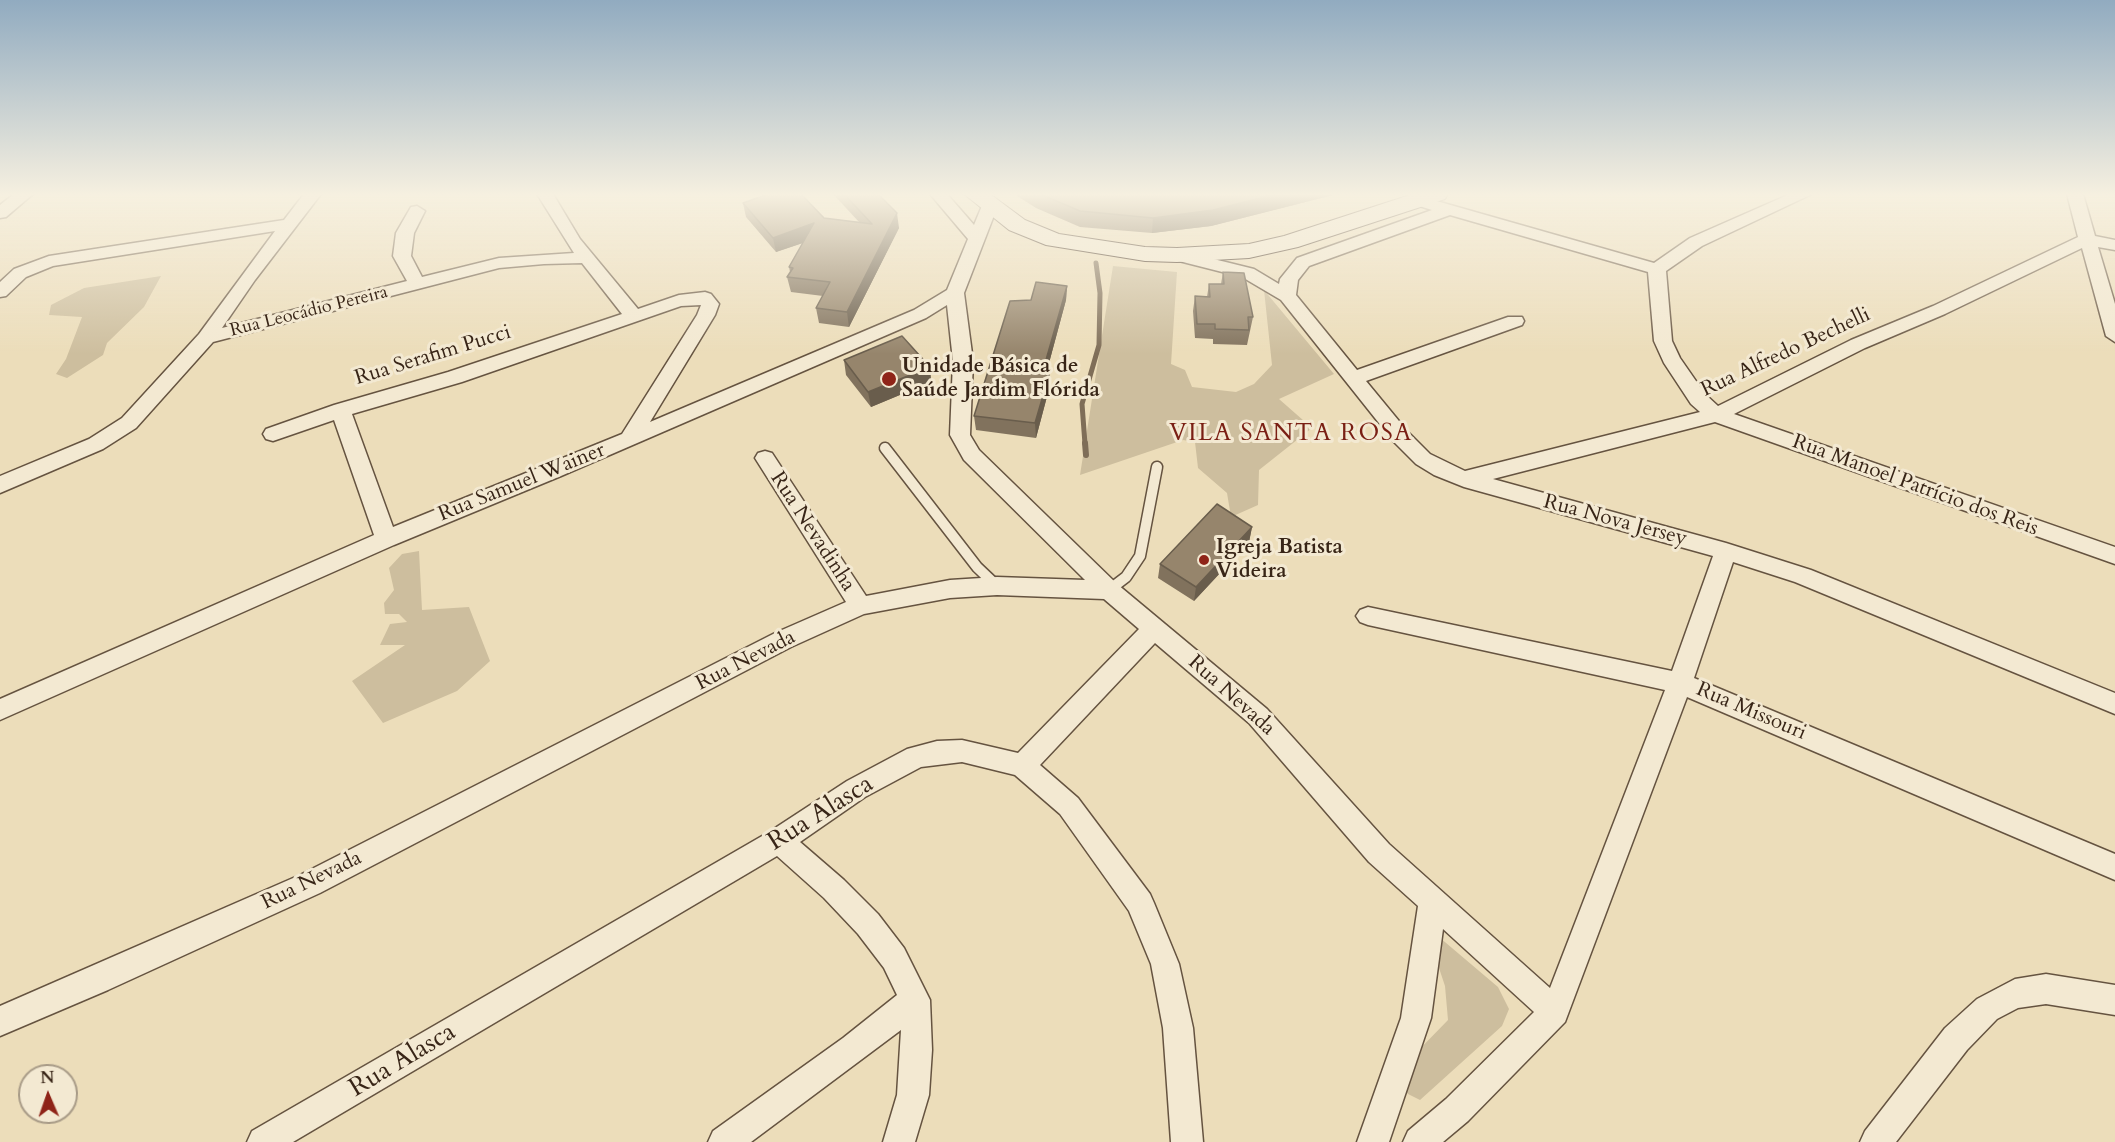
<!DOCTYPE html>
<html>
<head>
<meta charset="utf-8">
<style>
	body { margin:0 }
	#map { position:relative; width:2115px; height:1142px; overflow:hidden; background:#ecddba; font-family:Cardo,serif }
	canvas { display:block }
	.north { position:absolute; left:18px; top:1064px; width:60px; height:60px; box-sizing:border-box; background:#f3e9d2; border:2px solid #a89b87; border-radius:50%; rotate:358deg; font-size:16px; font-weight:700; line-height:24px; text-align:center; color:#382517 }
	.north::after { content:''; display:block; margin:auto; width:21px; height:27px; background:#8f2418; clip-path:polygon(50% 0,100% 100%,50% 72%,0 100%) }
</style>
</head>
<body>
<div id="map">
<canvas width="2115" height="1142"></canvas>
<div class="north">N</div>
</div>
<script>
const context = document.querySelector('canvas').getContext('2d');
context.lineJoin = 'round';
function paint(path, color) { context.fillStyle = color; context.fill(path, 'evenodd'); }
const shape = rows => new Path2D(rows.map(r => 'M' + r).join(''));
function trace(path, color, width, dash) { context.strokeStyle = color; context.lineWidth = width; context.lineCap = dash ? 'butt' : 'round'; context.setLineDash(dash || []); context.stroke(path); }
function drawText(font, color, halo, rows, align = 'center') {
  context.font = font + ' Cardo,serif'; context.lineWidth = 6; context.setLineDash([]); context.textBaseline = 'middle'; context.strokeStyle = halo; context.fillStyle = color; for (const [text, x, y, turn = 0] of rows) {
    context.save(); context.translate(x, y); context.rotate((+turn || 0) * Math.PI / 180); context.textAlign = isNaN(turn) ? turn : align; if (halo) context.strokeText(text, 0, 0); context.fillText(text, 0, 0); context.restore();
  }
}
paint(shape([
	[1113,266,1177,272,1171,364,1185,370,1192,387,1236,392,1254,384,1272,365,1264,290,1334,374,1279,399,1312,428,1259,470,1258,505,1231,517,1227,493,1198,468,1195,442,1183,440,1080,475],
	[161,276,144,307,107,343,103,355,67,378,56,374,66,359,82,317,49,315,51,305,84,288],
	[419,551,422,610,469,607,490,661,457,691,383,723,352,681,405,645,380,645,390,624,407,622,399,614,385,614,384,603,394,590,389,568,402,554],
	[1439,937,1498,987,1509,1009,1502,1026,1420,1100,1408,1094,1399,1082,1411,1058,1448,1020,1445,986,1439,968]
]), '#cdbe9e');
trace(shape([
	[1085,444,1082,404,1099,345,1100,293,1096,263]
]), '#7f6e58', 5);
trace(shape([
	[1085,443,1086,455]
]), '#7f6e58', 6);
const service = shape([
	[885,448,977,567,997,586],
	[1109,590,1126,577,1140,556,1157,467]
]);
const minor = shape([
	[14,194,33,194,6,217,0,218,0,205,14,194],
	[304,194,321,194,255,280,222,328,407,281,393,256,396,233,411,207,417,206,425,211,414,233,411,256,422,277,499,258,574,253,537,194,553,194,580,239,638,309,679,295,705,292,711,294,719,304,715,315,650,422,914,310,947,290,968,239,930,194,947,194,974,225,984,201,996,201,998,205,964,293,973,361,970,435,979,450,1117,584,1267,709,1389,844,1550,988,1665,690,1368,625,1360,622,1356,616,1360,610,1368,607,1672,671,1713,556,1464,487,1434,475,1416,464,1394,442,1281,300,1242,277,1171,259,1168,255,1177,250,1254,269,1279,284,1280,279,1297,258,1432,210,1413,204,1411,201,1413,198,1419,196,1654,263,1690,238,1790,194,1812,194,1702,246,1666,271,1672,341,1680,358,1705,394,1718,406,1851,340,1933,306,2078,237,2067,194,2083,194,2095,236,2115,240,2115,250,2098,247,2115,304,2115,342,2106,336,2082,248,1945,314,1865,348,1734,414,2115,547,2115,564,1715,422,1493,479,1726,543,1811,570,2115,693,2115,714,1795,582,1733,562,1694,678,2115,854,2115,880,1687,697,1565,1022,1468,1121,1443,1142,1403,1142,1408,1131,1446,1099,1534,1012,1443,929,1431,1018,1389,1142,1357,1142,1401,1018,1418,906,1369,862,1249,723,1155,643,1040,765,1078,798,1150,894,1154,903,1179,964,1193,1028,1203,1142,1171,1142,1163,1028,1151,964,1129,911,1060,814,1015,775,962,762,921,767,865,797,800,842,844,880,878,914,904,948,930,1000,932,1050,929,1095,915,1142,883,1142,897,1095,901,1030,751,1142,708,1142,713,1131,843,1038,897,995,884,968,858,934,824,898,777,856,293,1142,247,1142,252,1131,769,832,847,781,907,749,937,741,962,740,1018,753,1139,629,1104,599,997,595,950,598,864,614,791,647,320,893,108,990,0,1036,0,1006,300,875,775,633,846,602,755,458,758,453,765,451,772,453,866,596,950,580,997,577,1085,580,964,460,950,435,953,361,947,305,926,318,561,476,394,545,0,720,0,699,374,535,334,420,273,441,266,439,263,434,266,429,334,405,448,372,622,314,582,263,544,264,499,268,213,342,136,428,103,449,0,493,0,476,89,439,122,418,199,334,275,231,53,266,26,277,6,296,0,297,0,282,14,269,49,256,284,220,304,194],
	[1450,215,1648,272,1654,341,1664,363,1691,404,1700,412,1465,471,1430,454,1408,432,1366,381,1522,325,1524,321,1522,317,1508,317,1357,370,1296,295,1298,280,1309,266,1450,215],
	[701,305,697,315,622,434,393,527,352,414,462,382,681,306,701,305],
	[2046,974,2115,985,2115,1015,2046,1004,2018,1008,1997,1019,1967,1050,1896,1142,1860,1142,1865,1131,1945,1028,1977,999,2015,979,2046,974]
]);
const secondary = shape([
	[964,194,990,194,1025,220,1059,234,1145,247,1177,248,1249,244,1284,236,1413,194,1448,194,1445,199,1298,247,1249,258,1177,262,1145,261,1046,245,1009,230,964,194]
]);
trace(service, '#655340', 13);
trace(minor, '#655340', 3);
trace(secondary, '#382517', 2);
trace(service, '#f3e9d2', 10);
paint(minor, '#f3e9d2');
paint(secondary, '#f3e9d2');
paint(shape([
	[833,194,878,194,899,228,849,327,819,323,816,308,823,296,791,292,787,277,790,272,789,267,803,243,776,252,746,217,743,203,824,218,859,222],
	[1014,194,1337,194,1211,226,1152,233,1080,227,1036,208],
	[1223,272,1253,317,1247,345,1213,344,1213,339,1195,338,1193,311,1195,296,1207,297,1209,284,1221,284],
	[1067,286,1066,300,1046,374,1049,375,1049,389,1036,438,976,430,974,416,1031,300],
	[844,360,930,367,931,382,871,407,846,375],
	[1252,527,1249,542,1194,601,1158,578,1160,564]
]), '#81725d');
paint(shape([
	[1276,194,1337,194,1211,226,1152,233,1153,218],
	[897,213,899,228,849,327,847,312],
	[814,223,817,238,776,252,773,238],
	[1067,286,1066,300,1042,389,1042,374],
	[930,367,931,382,871,407,868,392],
	[1049,375,1049,389,1036,438,1035,423],
	[1252,527,1249,542,1194,601,1196,587]
]), '#695d4c');
const building = shape([
	[768,194,801,194,824,218,872,224,844,194,878,194,897,213,847,312,816,308,830,282,787,277,793,268,789,267,814,223,773,238,743,203,768,194],
	[1040,194,1276,194,1213,210,1153,218,1080,211,1040,194],
	[1223,272,1244,273,1253,317,1248,317,1249,330,1215,329,1215,324,1197,324,1195,296,1210,297,1209,284,1224,284,1223,272],
	[1036,282,1067,286,1042,374,1049,375,1035,423,974,416,1010,301,1031,300,1036,282],
	[902,336,930,367,868,392,844,360,902,336],
	[1217,504,1252,527,1196,587,1160,564,1217,504]
]);
paint(building, '#96856c');
trace(building, '#695d4c', 1.5);
const sky = context.createLinearGradient(0, 0, 0, 354);
sky.addColorStop(0, '#91abc0');
sky.addColorStop(0.55, '#f6f0e0');
sky.addColorStop(1, '#f6f0e000');
context.fillStyle = sky;
context.fillRect(0, 0, 2115, 354);
for (const [x, y, r, color] of [
	[889,379,8,"#8f2418"],
	[1204,560,6,"#8f2418"]
]) { const dot = new Path2D(); dot.arc(x, y, r, 0, 2 * Math.PI); context.fillStyle = color; context.fill(dot); trace(dot, '#f3e9d2', 2); }
drawText('18px', '#382517', '#f3e9d2', [
	["Rua Leocádio Pereira",309,312,-14]
]);
drawText('21px', '#382517', '#f3e9d2', [
	["Rua Alfredo Bechelli",1786,353,-25],
	["Rua Serafim Pucci",433,356,-17],
	["Rua Samuel Wainer",522,483,-22],
	["Rua Manoel Patrício dos Reis",1915,486,20],
	["Rua Nova Jersey",1615,521,15],
	["Rua Nevadinha",812,532,57],
	["Rua Nevada",746,661,-27],
	["Rua Nevada",1231,696,42],
	["Rua Missouri",1751,712,23],
	["Rua Nevada",312,881,-26]
]);
drawText('bold 21px', '#382517', '#f3e9d2', [
	["Unidade Básica de",902,367],
	["Saúde Jardim Flórida",902,391],
	["Igreja Batista",1216,548],
	["Videira",1216,572]
], 'left');
context.letterSpacing = '1.5px';
drawText('24px', '#7a1f14', '#f3e9d2', [
	["VILA SANTA ROSA",1291,434]
]);
context.letterSpacing = '0px';
drawText('26px', '#382517', '#f3e9d2', [
	["Rua Alasca",821,814,-32],
	["Rua Alasca",403,1061,-31]
]);
</script>
</body>
</html>
